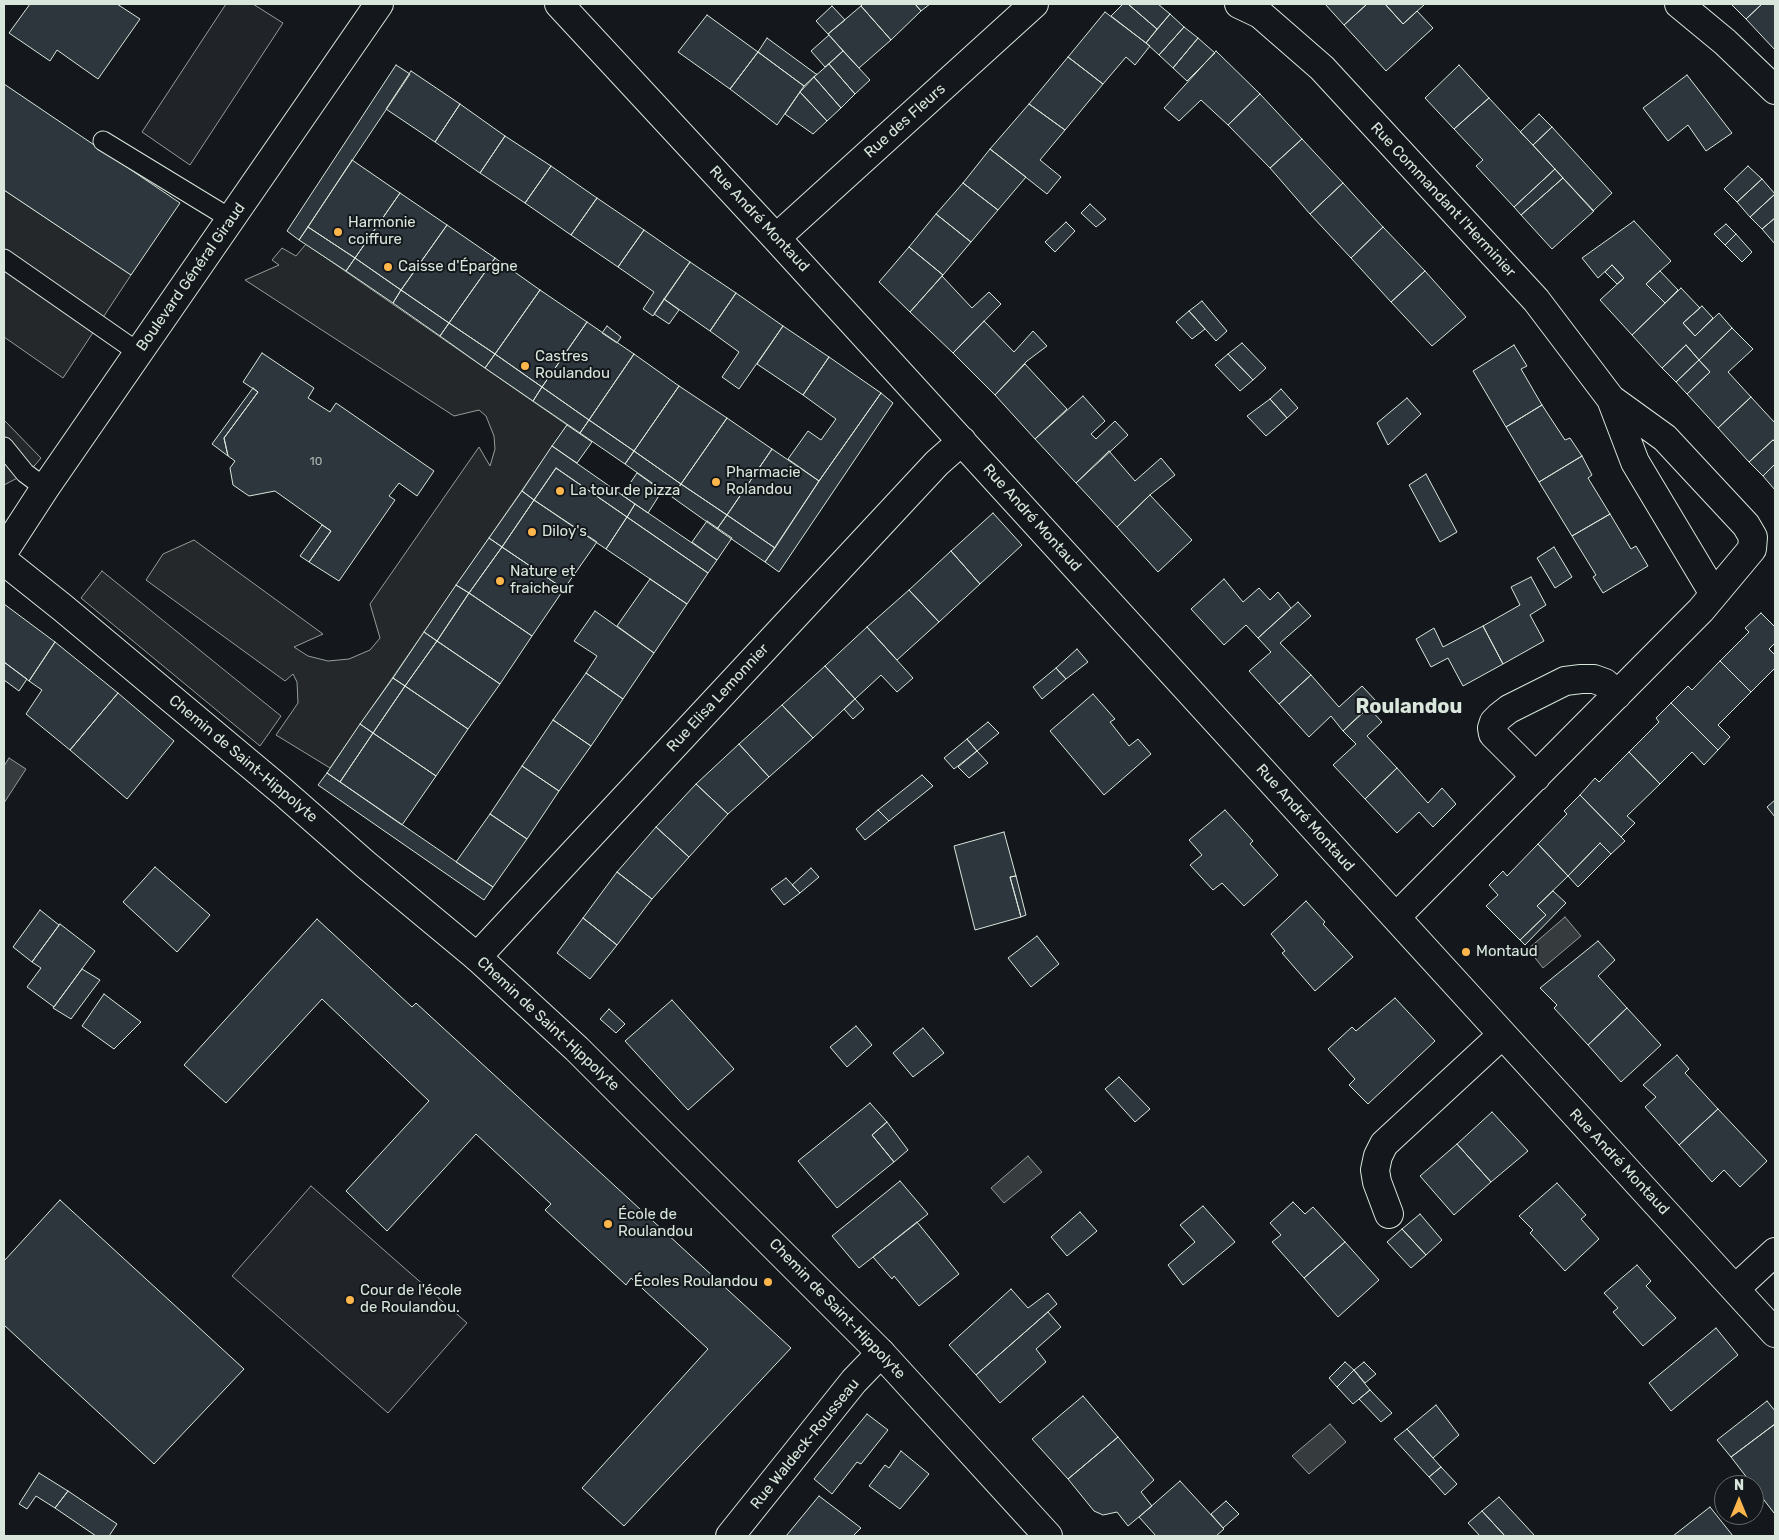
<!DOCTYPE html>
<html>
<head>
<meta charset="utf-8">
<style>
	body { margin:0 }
	#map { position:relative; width:1779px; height:1540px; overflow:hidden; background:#14181c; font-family:Rubik,sans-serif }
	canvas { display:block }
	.frame { position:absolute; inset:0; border:5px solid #d8e6dc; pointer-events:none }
	.north { position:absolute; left:1714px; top:1475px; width:50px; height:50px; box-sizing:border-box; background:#14181c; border:1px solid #626a69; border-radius:50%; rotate:0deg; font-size:14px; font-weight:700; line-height:20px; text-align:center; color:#d8e6dc }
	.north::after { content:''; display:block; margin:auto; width:18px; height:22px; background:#ffb74d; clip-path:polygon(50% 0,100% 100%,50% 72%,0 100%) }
</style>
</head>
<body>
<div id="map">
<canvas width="1779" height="1540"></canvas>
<div class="frame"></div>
<div class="north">N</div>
</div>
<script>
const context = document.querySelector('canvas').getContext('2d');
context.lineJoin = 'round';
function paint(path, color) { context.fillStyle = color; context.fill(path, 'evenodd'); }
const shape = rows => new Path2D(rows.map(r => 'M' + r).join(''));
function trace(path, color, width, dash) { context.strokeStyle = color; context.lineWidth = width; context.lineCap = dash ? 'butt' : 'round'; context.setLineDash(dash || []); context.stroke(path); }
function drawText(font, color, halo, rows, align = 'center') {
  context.font = font + ' Rubik,sans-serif'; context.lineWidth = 4; context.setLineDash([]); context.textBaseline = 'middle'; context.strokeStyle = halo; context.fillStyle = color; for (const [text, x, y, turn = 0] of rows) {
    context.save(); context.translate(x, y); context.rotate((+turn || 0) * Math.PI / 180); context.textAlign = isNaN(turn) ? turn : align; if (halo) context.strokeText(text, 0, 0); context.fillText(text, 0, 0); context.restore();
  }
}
const green = shape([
	[226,4,253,4,283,23,190,165,142,132,226,4],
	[311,1186,467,1323,388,1413,232,1276,311,1186]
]);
paint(green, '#202428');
trace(green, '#939e99', 1);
const parking = shape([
	[4,190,131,275,63,378,4,337,4,190],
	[306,244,567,425,330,768,276,735,298,703,297,682,293,674,285,681,146,580,163,554,194,540,323,634,294,647,308,656,328,661,349,659,370,650,380,638,370,604,479,447,490,466,495,449,494,436,486,416,479,410,454,416,245,280,279,265,272,260,282,248,296,256,306,244],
	[4,420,41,458,29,472,4,485,4,420],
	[102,571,281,716,260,746,81,598,102,571]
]);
paint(parking, '#24282b');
trace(parking, '#939e99', 1);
const water = shape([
	[9,758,26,769,4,803,4,766,9,758],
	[1565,917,1581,936,1543,968,1528,949,1565,917],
	[1028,1156,1042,1172,1004,1203,991,1188,1028,1156],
	[1330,1424,1346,1442,1309,1474,1292,1456,1330,1424]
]);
paint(water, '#363b3e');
trace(water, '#939e99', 1);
const building = shape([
	[30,4,117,4,140,19,98,79,57,50,50,61,9,33,30,4],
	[863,4,915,4,921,11,891,40,861,6,863,4],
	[915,4,930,4,921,11,915,4],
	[1123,4,1128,4,1157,29,1146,43,1111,16,1123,4],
	[1128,4,1158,4,1170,14,1157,29,1128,4],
	[1325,4,1367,4,1344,25,1325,4],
	[1367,4,1385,4,1403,24,1417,11,1433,28,1386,71,1344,25,1367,4],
	[1385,4,1425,4,1403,24,1385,4],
	[1731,4,1762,4,1746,19,1731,4],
	[1762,4,1775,4,1775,50,1746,19,1762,4],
	[832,6,845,20,828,34,816,21,832,6],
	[861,6,891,40,859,68,828,34,861,6],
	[1105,12,1150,46,1135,65,1126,57,1103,84,1068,57,1105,12],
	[1170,14,1184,27,1159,55,1146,43,1170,14],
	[707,15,758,52,730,89,678,52,707,15],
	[1184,27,1198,38,1173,68,1159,55,1184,27],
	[829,35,843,51,825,67,811,51,829,35],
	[767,38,816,74,817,74,804,86,758,52,767,38],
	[1198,38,1215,53,1187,81,1173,68,1198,38],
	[843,51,870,80,855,94,829,64,843,51],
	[1216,51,1260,94,1228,125,1201,100,1179,121,1164,108,1216,51],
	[758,52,804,86,777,125,730,89,758,52],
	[1068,57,1103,84,1065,130,1029,104,1068,57],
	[829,64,855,94,841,108,814,77,829,64],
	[396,65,410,74,299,240,287,231,396,65],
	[1459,65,1489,98,1454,129,1425,98,1459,65],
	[411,71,460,104,435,142,386,109,411,71],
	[1687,75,1732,133,1706,151,1688,125,1668,141,1643,108,1687,75],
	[814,77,841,108,827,121,800,92,814,77],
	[4,84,180,203,131,275,4,190,4,84],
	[800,92,827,121,813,134,785,114,800,92],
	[1260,94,1302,139,1270,168,1228,125,1260,94],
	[1489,98,1555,169,1514,207,1476,166,1483,160,1454,129,1489,98],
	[460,104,505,136,480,173,435,142,460,104],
	[1029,104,1065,130,1040,160,1061,177,1047,194,990,149,1029,104],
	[1539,114,1552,127,1533,145,1520,132,1539,114],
	[1552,127,1612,193,1593,211,1533,145,1552,127],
	[505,136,551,166,525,203,480,173,505,136],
	[1302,139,1343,183,1310,214,1270,168,1302,139],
	[990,149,1026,177,998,210,963,183,990,149],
	[352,160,400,193,355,258,308,227,352,160],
	[551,166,597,198,571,235,525,203,551,166],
	[1748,166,1762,179,1737,202,1724,189,1748,166],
	[1555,169,1563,178,1521,215,1514,207,1555,169],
	[1563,178,1594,211,1552,249,1521,215,1563,178],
	[1762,179,1775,194,1750,217,1737,202,1762,179],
	[963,183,998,210,971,242,936,214,963,183],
	[1343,183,1383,227,1351,258,1310,214,1343,183],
	[400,193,447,225,401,290,355,258,400,193],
	[1775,194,1775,218,1762,229,1750,217,1775,194],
	[597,198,644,230,618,267,571,235,597,198],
	[1090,204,1106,219,1096,227,1081,213,1090,204],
	[936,214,971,242,943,275,909,247,936,214],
	[1775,218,1775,244,1762,229,1775,218],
	[1634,221,1671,261,1646,284,1665,303,1632,335,1600,300,1624,278,1612,265,1598,278,1582,258,1634,221],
	[1066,222,1075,231,1055,252,1045,242,1066,222],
	[1726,224,1736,234,1725,245,1714,234,1726,224],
	[447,225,495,258,449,323,401,290,447,225],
	[308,227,355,258,346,271,299,240,308,227],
	[1383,227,1425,271,1391,302,1351,258,1383,227],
	[644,230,690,262,653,316,643,309,654,292,618,267,644,230],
	[1736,234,1752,252,1742,262,1725,245,1736,234],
	[909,247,943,275,910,312,879,282,909,247],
	[355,258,401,290,393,303,346,271,355,258],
	[495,258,540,290,495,354,449,323,495,258],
	[690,262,736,293,710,331,664,299,690,262],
	[1612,265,1624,278,1617,284,1605,272,1612,265],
	[1425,271,1466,317,1432,346,1391,302,1425,271],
	[1660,271,1678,290,1665,303,1646,284,1660,271],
	[942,276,972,308,989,292,1001,304,953,353,910,312,942,276],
	[1681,288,1700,308,1683,323,1695,336,1719,313,1732,328,1699,360,1686,345,1662,368,1632,335,1681,288],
	[401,290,449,323,440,336,393,303,401,290],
	[540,290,587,322,542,387,495,354,540,290],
	[736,293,783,326,739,389,722,377,739,352,710,331,736,293],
	[664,299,679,310,669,324,654,314,664,299],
	[1202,301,1227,331,1216,341,1189,311,1202,301],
	[1702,306,1713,318,1695,336,1683,323,1702,306],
	[1189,311,1205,329,1192,339,1176,322,1189,311],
	[984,321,1014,352,1033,331,1047,346,1027,361,995,395,953,353,984,321],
	[587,322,634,354,589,420,542,387,587,322],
	[449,323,495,354,485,368,440,336,449,323],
	[607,326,621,337,617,343,602,333,607,326],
	[783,326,829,357,803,395,757,364,783,326],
	[1732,328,1753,349,1728,372,1751,397,1718,428,1687,394,1710,372,1699,360,1732,328],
	[1242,343,1266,368,1253,380,1228,354,1242,343],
	[1514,345,1527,366,1521,369,1542,405,1506,427,1473,371,1514,345],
	[1686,345,1699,360,1676,382,1662,368,1686,345],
	[262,353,314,388,308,398,330,412,336,403,434,471,417,496,399,483,389,496,395,500,339,581,309,562,331,531,275,491,249,496,233,485,230,468,235,461,228,456,224,438,258,392,243,382,262,353],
	[495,354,542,387,533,401,485,368,495,354],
	[634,354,679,386,634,451,589,420,634,354],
	[1228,354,1253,380,1240,391,1215,365,1228,354],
	[829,357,881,393,819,481,788,459,808,431,821,440,836,419,803,395,829,357],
	[1699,360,1710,372,1687,394,1676,382,1699,360],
	[1025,364,1067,409,1035,439,995,395,1025,364],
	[679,386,727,418,681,484,634,451,679,386],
	[542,387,589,420,580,433,533,401,542,387],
	[253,388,258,392,224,438,228,456,212,444,253,388],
	[1281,389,1298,408,1287,418,1270,399,1281,389],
	[881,393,893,403,779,572,765,562,819,481,881,393],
	[1083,396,1105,421,1091,434,1096,439,1115,421,1128,435,1076,483,1035,439,1083,396],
	[1751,397,1775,423,1775,442,1773,440,1749,462,1718,428,1751,397],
	[1407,398,1421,414,1388,445,1377,423,1407,398],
	[1270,399,1287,418,1266,436,1247,416,1270,399],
	[1542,405,1565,440,1570,438,1582,456,1539,482,1506,427,1542,405],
	[727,418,772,449,727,515,681,484,727,418],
	[589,420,634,451,625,464,580,433,589,420],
	[567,425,592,442,577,463,552,446,567,425],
	[1773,440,1775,442,1775,464,1763,476,1749,462,1773,440],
	[552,446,635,504,627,517,556,468,534,500,522,491,552,446],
	[772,449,819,481,775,548,727,515,772,449],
	[634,451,681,484,672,497,625,464,634,451],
	[1109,451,1135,481,1161,458,1175,475,1151,494,1117,527,1076,483,1109,451],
	[1582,456,1592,475,1588,478,1610,514,1572,536,1539,482,1582,456],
	[1775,464,1775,490,1763,476,1775,464],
	[556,468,627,517,606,549,534,500,556,468],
	[637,473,662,491,648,513,622,495,637,473],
	[1426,474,1457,532,1440,542,1409,485,1426,474],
	[681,484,727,515,717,529,672,497,681,484],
	[522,491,534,500,502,547,489,538,522,491],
	[1150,495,1192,540,1158,572,1117,527,1150,495],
	[534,500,597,542,564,589,502,547,534,500],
	[635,504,717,560,708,573,627,517,635,504],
	[993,513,1022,545,980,584,951,551,993,513],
	[1610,514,1631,549,1636,546,1648,566,1603,593,1593,577,1596,575,1572,536,1610,514],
	[727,515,775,548,765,562,717,529,727,515],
	[627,517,708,573,687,604,606,549,627,517],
	[707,521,732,538,717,560,692,542,707,521],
	[322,525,331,531,309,562,300,556,322,525],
	[489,538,502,547,469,593,456,585,489,538],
	[502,547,564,589,532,636,469,593,502,547],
	[1554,547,1572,577,1555,588,1537,558,1554,547],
	[951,551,980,584,939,622,909,590,951,551],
	[1531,577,1546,605,1530,615,1544,641,1503,664,1483,626,1520,605,1511,587,1531,577],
	[650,579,687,604,654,653,617,626,650,579],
	[1224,579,1243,602,1259,588,1270,600,1278,592,1291,608,1258,638,1246,625,1224,645,1191,609,1224,579],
	[456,585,469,593,437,641,424,632,456,585],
	[909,590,939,622,897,660,867,627,909,590],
	[469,593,532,636,500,684,437,641,469,593],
	[1298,602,1311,616,1280,643,1311,675,1279,704,1249,671,1271,652,1258,638,1298,602],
	[4,604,55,642,29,681,4,662,4,604],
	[595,611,654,653,623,699,586,673,597,656,574,641,595,611],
	[1761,613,1775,627,1775,643,1769,649,1775,655,1775,668,1751,692,1720,661,1749,632,1745,628,1761,613],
	[1483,626,1503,664,1463,686,1448,658,1431,667,1416,639,1434,628,1443,647,1483,626],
	[867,627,913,678,897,692,881,675,855,699,825,666,867,627],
	[424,632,437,641,405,686,393,678,424,632],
	[437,641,500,684,468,729,405,686,437,641],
	[55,642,118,693,70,750,26,714,42,690,29,681,55,642],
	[1077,649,1088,662,1066,679,1056,668,1077,649],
	[1720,661,1751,692,1718,725,1730,737,1718,750,1671,703,1688,686,1692,690,1720,661],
	[4,662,27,679,19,691,4,680,4,662],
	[825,666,855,699,813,738,782,705,825,666],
	[1056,668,1066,679,1042,699,1033,687,1056,668],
	[586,673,623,699,591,746,553,720,586,673],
	[1311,675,1339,707,1362,686,1376,701,1343,731,1331,716,1309,737,1279,704,1311,675],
	[393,678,405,686,373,733,360,724,393,678],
	[405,686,468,729,436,776,373,733,405,686],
	[118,693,174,741,127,799,70,750,118,693],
	[1093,694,1115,719,1110,722,1129,746,1138,739,1151,754,1104,795,1050,731,1093,694],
	[855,699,864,709,853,719,844,709,855,699],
	[1671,703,1718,750,1704,765,1692,752,1660,784,1629,752,1659,722,1656,718,1671,703],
	[782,705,813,738,769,777,739,744,782,705],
	[1368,707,1382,722,1367,736,1397,768,1365,799,1333,765,1356,744,1343,731,1368,707],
	[553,720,591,746,559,791,522,766,553,720],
	[988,722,999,733,977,751,967,739,988,722],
	[360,724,373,733,340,782,327,773,360,724],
	[373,733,436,776,402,825,340,782,373,733],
	[967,739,977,751,954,769,944,758,967,739],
	[739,744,769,777,728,814,696,784,739,744],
	[977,751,988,763,969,778,958,767,977,751],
	[1629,752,1660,784,1627,816,1635,823,1621,837,1580,795,1595,778,1599,782,1629,752],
	[522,766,559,791,527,839,490,814,522,766],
	[1397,768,1428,803,1442,788,1456,804,1433,827,1419,812,1397,833,1365,799,1397,768],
	[327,773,493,887,484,900,318,785,327,773],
	[922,775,933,786,889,821,878,810,922,775],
	[696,784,728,814,689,857,656,827,696,784],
	[1580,795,1625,841,1611,854,1600,843,1568,876,1538,844,1567,814,1564,811,1580,795],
	[1775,800,1775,817,1767,807,1775,800],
	[878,810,889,821,865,840,856,829,878,810],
	[1225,810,1253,841,1250,844,1278,875,1244,906,1222,883,1213,890,1190,865,1202,855,1189,840,1225,810],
	[490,814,527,839,493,887,456,862,490,814],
	[656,827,689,857,652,899,617,872,656,827],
	[1004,832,1016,876,1010,877,1021,917,975,930,954,846,1004,832],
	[1600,843,1611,854,1578,887,1568,876,1600,843],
	[1538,844,1568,876,1537,906,1546,915,1520,940,1486,906,1498,895,1489,885,1503,871,1507,876,1538,844],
	[155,867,210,915,177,952,123,902,155,867],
	[811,868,819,877,800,893,792,885,811,868],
	[617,872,652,899,617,945,583,918,617,872],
	[1016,876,1026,915,1021,917,1010,877,1016,876],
	[786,878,800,893,784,905,771,889,786,878],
	[1553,891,1566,903,1525,945,1520,940,1546,915,1537,906,1553,891],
	[1306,901,1325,922,1323,924,1353,957,1315,991,1282,953,1285,951,1271,934,1306,901],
	[40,910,59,925,32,962,13,947,40,910],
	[583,918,617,945,590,979,557,953,583,918],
	[317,919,412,1007,416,1003,791,1348,624,1526,582,1488,708,1349,631,1278,626,1285,545,1210,551,1204,476,1134,387,1231,346,1191,429,1101,322,999,226,1103,184,1065,317,919],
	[60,924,95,951,54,1007,27,987,41,968,32,962,60,924],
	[1037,936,1059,964,1031,987,1008,958,1037,936],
	[1598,941,1615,960,1598,976,1627,1008,1588,1045,1554,1008,1557,1005,1540,988,1598,941],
	[82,969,100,980,71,1019,53,1008,82,969],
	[104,994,141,1022,114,1049,82,1026,104,994],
	[1395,998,1435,1041,1368,1104,1349,1085,1355,1079,1328,1049,1352,1027,1356,1031,1395,998],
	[672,1000,734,1069,688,1110,625,1041,672,1000],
	[1627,1008,1661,1045,1621,1082,1588,1045,1627,1008],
	[609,1009,625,1024,616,1033,600,1019,609,1009],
	[856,1026,872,1045,847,1067,830,1047,856,1026],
	[923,1028,944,1053,913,1077,893,1053,923,1028],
	[1677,1055,1689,1069,1685,1073,1718,1109,1679,1145,1645,1107,1656,1097,1643,1085,1677,1055],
	[1119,1077,1150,1109,1135,1122,1105,1089,1119,1077],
	[870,1103,887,1122,872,1135,894,1162,837,1208,798,1161,870,1103],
	[1718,1109,1767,1161,1740,1187,1724,1170,1712,1182,1679,1145,1718,1109],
	[1492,1112,1528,1151,1491,1182,1457,1144,1492,1112],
	[887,1122,908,1150,894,1162,872,1135,887,1122],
	[1457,1144,1491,1182,1454,1215,1420,1176,1457,1144],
	[900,1181,928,1214,859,1268,832,1236,900,1181],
	[1557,1183,1586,1215,1581,1219,1599,1239,1565,1271,1530,1233,1533,1230,1519,1216,1557,1183],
	[60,1200,244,1369,154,1464,4,1325,4,1261,60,1200],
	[1293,1202,1305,1214,1313,1207,1345,1242,1304,1278,1272,1242,1281,1235,1270,1223,1293,1202],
	[1203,1206,1235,1242,1183,1285,1168,1265,1195,1242,1180,1225,1203,1206],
	[1080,1212,1097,1231,1067,1256,1051,1237,1080,1212],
	[1420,1214,1442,1240,1426,1255,1402,1229,1420,1214],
	[917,1222,959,1274,919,1306,894,1276,892,1279,873,1257,917,1222],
	[1402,1229,1426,1255,1411,1268,1387,1242,1402,1229],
	[1345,1242,1379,1280,1338,1317,1304,1278,1345,1242],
	[1637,1265,1651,1281,1646,1286,1676,1318,1643,1346,1613,1312,1618,1308,1604,1293,1637,1265],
	[1011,1289,1028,1308,1048,1293,1057,1304,976,1375,949,1345,1011,1289],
	[1048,1312,1061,1327,1036,1349,1046,1362,1000,1403,976,1375,1048,1312],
	[1716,1328,1738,1355,1671,1411,1649,1383,1716,1328],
	[1345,1362,1354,1370,1337,1387,1329,1378,1345,1362],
	[1364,1362,1376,1374,1365,1383,1354,1370,1364,1362],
	[1354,1370,1370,1390,1353,1404,1337,1387,1354,1370],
	[1370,1390,1392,1413,1381,1422,1359,1399,1370,1390],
	[1083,1396,1118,1437,1068,1479,1032,1439,1083,1396],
	[1767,1401,1775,1411,1775,1424,1731,1457,1717,1440,1767,1401],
	[1436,1405,1459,1435,1433,1458,1407,1429,1436,1405],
	[867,1414,888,1430,861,1464,857,1462,832,1494,814,1479,867,1414],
	[1775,1424,1775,1512,1774,1513,1731,1457,1775,1424],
	[1407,1429,1441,1467,1429,1477,1394,1439,1407,1429],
	[1118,1437,1154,1480,1141,1492,1152,1506,1128,1526,1117,1512,1103,1515,1094,1511,1068,1479,1118,1437],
	[901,1451,929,1474,900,1509,869,1486,885,1465,889,1468,901,1451],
	[1441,1467,1457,1484,1445,1495,1429,1477,1441,1467],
	[39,1473,68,1491,55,1508,36,1496,27,1509,19,1504,39,1473],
	[1180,1481,1224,1529,1216,1536,1156,1536,1139,1517,1180,1481],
	[68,1491,117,1524,109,1536,96,1536,55,1508,68,1491],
	[819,1496,861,1528,853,1536,786,1536,819,1496],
	[1499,1497,1535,1536,1505,1536,1482,1511,1499,1497],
	[1226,1501,1239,1514,1223,1528,1211,1514,1226,1501],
	[1710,1507,1733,1536,1673,1536,1710,1507],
	[1482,1511,1505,1536,1480,1536,1468,1523,1482,1511]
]);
paint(building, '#2c363c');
trace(building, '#d8e6dc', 1);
const service = shape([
	[103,141,231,219],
	[4,259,139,353],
	[4,447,25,473,45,488]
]);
const minor = shape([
	[559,4,776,238,1775,1333],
	[1239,4,1260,14,1322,68,1536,300,1611,399,1665,438,1746,525,1753,537,1752,549,1701,610,1396,917],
	[1679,4,1725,42,1775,90],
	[776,238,1034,4],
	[1611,399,1635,462,1714,594],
	[1536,777,1493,734,1492,728,1494,722,1500,716,1509,709,1565,681,1581,679,1594,679,1605,683,1617,695],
	[477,957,937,463,962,441],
	[1389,1214,1377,1182,1375,1170,1378,1156,1384,1144,1502,1035],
	[1735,1289,1775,1252],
	[730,1536,854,1381,881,1353]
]);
const tertiary = shape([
	[4,551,45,488,379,4],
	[4,561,63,608,283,792,365,864,477,957,577,1049,881,1353,1048,1536]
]);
trace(service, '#d8e6dc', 21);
trace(minor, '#d8e6dc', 30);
trace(tertiary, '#d8e6dc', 30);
trace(service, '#14181c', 19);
trace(minor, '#14181c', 28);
trace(tertiary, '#14181c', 28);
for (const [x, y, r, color] of [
	[338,232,5,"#ffb74d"],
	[388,267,5,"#ffb74d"],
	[525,366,5,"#ffb74d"],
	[716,482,5,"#ffb74d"],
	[560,491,5,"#ffb74d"],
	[532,532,5,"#ffb74d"],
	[500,581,5,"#ffb74d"],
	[1466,952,5,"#ffb74d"],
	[608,1224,5,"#ffb74d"],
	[768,1282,5,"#ffb74d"],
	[350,1300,5,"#ffb74d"]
]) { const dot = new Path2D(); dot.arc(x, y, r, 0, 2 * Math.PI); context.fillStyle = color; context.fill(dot); trace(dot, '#14181c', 2); }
drawText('12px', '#adbab4', null, [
	["10",316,462]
]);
drawText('15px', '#d8e6dc', '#14181c', [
	["Rue des Fleurs",905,121,-42],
	["Rue Commandant l'Herminier",1443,200,47],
	["Rue André Montaud",759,219,47],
	["Boulevard Général Giraud",191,277,-55],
	["Rue André Montaud",1032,518,48],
	["Rue Elisa Lemonnier",718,698,-47],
	["Chemin de Saint-Hippolyte",243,759,40],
	["Rue André Montaud",1305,818,48],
	["Chemin de Saint-Hippolyte",548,1024,43],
	["Rue André Montaud",1619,1162,47],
	["Chemin de Saint-Hippolyte",837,1309,46],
	["Rue Waldeck-Rousseau",805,1444,-51]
]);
drawText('15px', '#d8e6dc', '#14181c', [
	["Harmonie",348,223],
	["coiffure",348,240],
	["Caisse d'Épargne",398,267],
	["Castres",535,357],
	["Roulandou",535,374],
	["Pharmacie",726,473],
	["Rolandou",726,490],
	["La tour de pizza",570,491],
	["Diloy's",542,532],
	["Nature et",510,572],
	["fraicheur",510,589],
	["Montaud",1476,952],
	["École de",618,1215],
	["Roulandou",618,1232],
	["Écoles Roulandou",758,1282,"right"],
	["Cour de l'école",360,1291],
	["de Roulandou.",360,1308]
], 'left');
drawText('bold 20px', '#d8e6dc', '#14181c', [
	["Roulandou",1409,707]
]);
</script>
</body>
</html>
